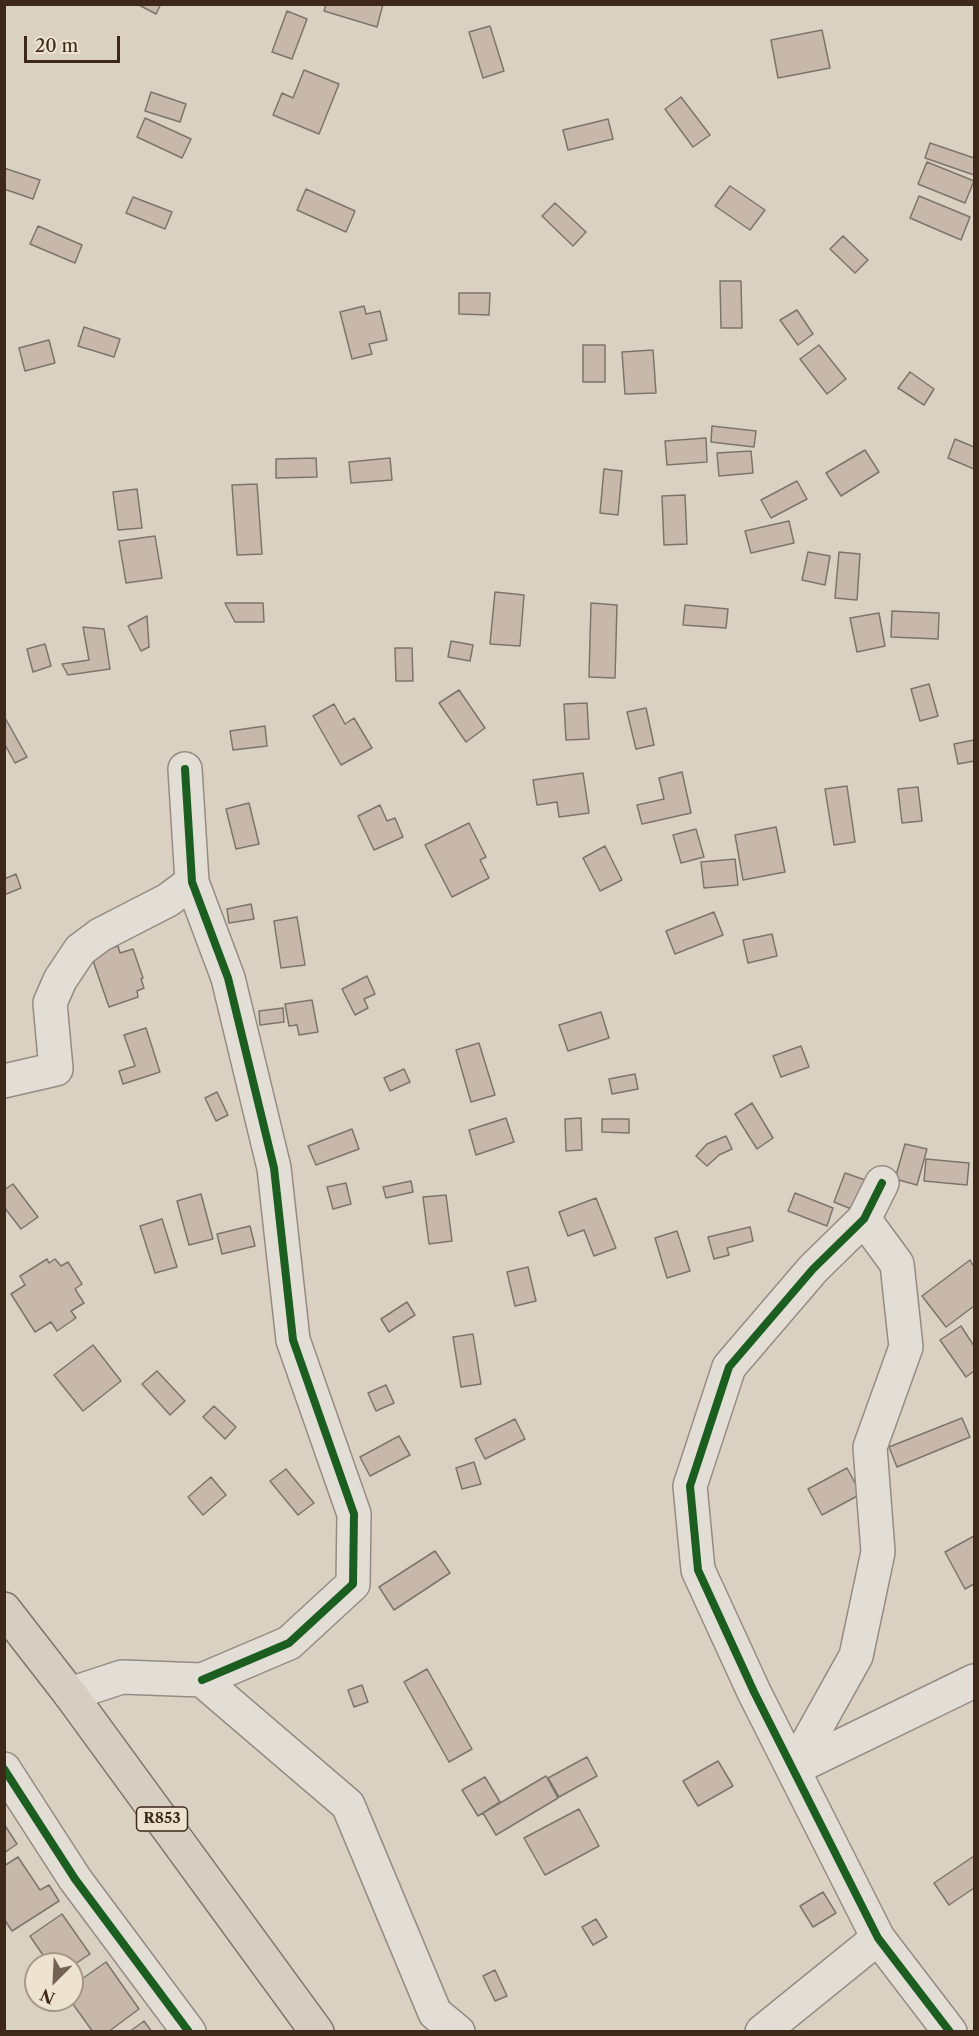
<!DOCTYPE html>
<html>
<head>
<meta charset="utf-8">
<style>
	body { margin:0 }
	#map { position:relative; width:979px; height:2036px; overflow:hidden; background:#dad1c2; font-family:"Libre Caslon Text",serif }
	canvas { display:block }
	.frame { position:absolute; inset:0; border:6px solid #3d2819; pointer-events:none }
	.north { position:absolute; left:24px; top:1952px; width:60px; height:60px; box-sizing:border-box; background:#eee3d0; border:2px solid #a79887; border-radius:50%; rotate:204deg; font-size:16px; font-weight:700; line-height:24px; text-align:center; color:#3d2819 }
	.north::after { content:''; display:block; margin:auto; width:21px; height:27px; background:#746354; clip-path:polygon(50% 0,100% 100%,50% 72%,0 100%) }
	.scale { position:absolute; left:24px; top:36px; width:96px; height:27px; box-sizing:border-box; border:3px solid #3d2819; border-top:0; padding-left:8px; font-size:18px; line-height:21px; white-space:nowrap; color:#3d2819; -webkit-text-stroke:4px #eee3d0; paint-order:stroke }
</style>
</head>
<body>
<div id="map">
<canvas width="979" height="2036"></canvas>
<div class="frame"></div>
<div class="north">N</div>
<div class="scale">20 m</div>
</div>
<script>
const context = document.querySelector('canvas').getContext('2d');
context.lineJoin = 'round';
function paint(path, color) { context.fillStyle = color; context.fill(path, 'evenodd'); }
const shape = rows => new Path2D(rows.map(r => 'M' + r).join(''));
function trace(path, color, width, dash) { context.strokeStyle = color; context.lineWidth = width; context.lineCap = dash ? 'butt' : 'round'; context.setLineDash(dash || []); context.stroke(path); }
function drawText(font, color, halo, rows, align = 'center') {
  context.font = font + ' "Libre Caslon Text",serif'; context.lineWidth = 4.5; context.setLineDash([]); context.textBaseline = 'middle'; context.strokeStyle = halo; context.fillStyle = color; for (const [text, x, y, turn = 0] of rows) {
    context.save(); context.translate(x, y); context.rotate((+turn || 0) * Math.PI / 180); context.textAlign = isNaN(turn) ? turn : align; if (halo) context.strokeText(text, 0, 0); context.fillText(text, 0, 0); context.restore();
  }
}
const building = shape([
	[137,4,161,4,156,14,137,4],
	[326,4,383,4,377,27,324,11,326,4],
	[287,11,307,19,292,59,272,52,287,11],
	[490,26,504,71,483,78,469,32,490,26],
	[822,30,830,68,778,78,771,40,822,30],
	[304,70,339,84,319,134,273,115,282,93,293,98,304,70],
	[151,92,186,104,180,122,145,111,151,92],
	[681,97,710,135,693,147,665,109,681,97],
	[145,118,191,139,182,158,137,137,145,118],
	[608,119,613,139,568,150,563,130,608,119],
	[930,143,974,158,974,175,925,158,930,143],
	[927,162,974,181,965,203,918,184,927,162],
	[4,168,40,180,33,199,4,189,4,168],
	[730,186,765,210,750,230,715,206,730,186],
	[306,189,355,211,346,232,297,210,306,189],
	[919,196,970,217,961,240,910,218,919,196],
	[133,197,172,212,165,229,126,213,133,197],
	[555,203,586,232,573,246,542,216,555,203],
	[38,226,82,245,75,263,30,244,38,226],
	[843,236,868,260,855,273,830,249,843,236],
	[720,281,741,281,742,328,721,328,720,281],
	[459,293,490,293,489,315,459,314,459,293],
	[364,306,366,314,380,311,387,340,369,344,372,354,352,359,340,312,364,306],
	[797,310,813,334,798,345,780,320,797,310],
	[84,327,120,339,114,357,78,346,84,327],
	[49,340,55,363,25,371,19,348,49,340],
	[583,345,605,345,605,382,583,382,583,345],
	[819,345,846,379,827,394,800,359,819,345],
	[653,350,656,393,625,394,622,352,653,350],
	[910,372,934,389,924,405,898,388,910,372],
	[712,426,756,431,754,447,711,442,712,426],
	[706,438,707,462,667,465,665,441,706,438],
	[955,439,974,447,974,469,948,458,955,439],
	[865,450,879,472,841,496,826,473,865,450],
	[751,451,753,473,719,476,717,453,751,451],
	[316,458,317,477,276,478,276,459,316,458],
	[390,458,392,480,351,483,349,462,390,458],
	[604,469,622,471,618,515,600,513,604,469],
	[797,481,807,499,771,518,761,500,797,481],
	[257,484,262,554,237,555,232,485,257,484],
	[137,489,142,528,118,530,113,492,137,489],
	[685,495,687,544,664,545,662,496,685,495],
	[789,521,794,543,751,553,745,531,789,521],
	[155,536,162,578,126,583,119,541,155,536],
	[808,552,830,556,825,585,802,580,808,552],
	[839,552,860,554,857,600,835,598,839,552],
	[495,592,524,595,520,646,490,644,495,592],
	[225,603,263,603,264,622,235,622,225,603],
	[591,603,617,605,615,678,589,677,591,603],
	[685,605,728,609,726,628,683,625,685,605],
	[892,611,939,613,938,639,891,637,892,611],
	[879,613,885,646,857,652,850,618,879,613],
	[147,616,149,647,141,651,128,626,147,616],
	[83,627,104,629,110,669,68,675,62,664,89,660,83,627],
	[451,641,473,645,470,661,448,657,451,641],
	[45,644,51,666,33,672,27,649,45,644],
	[395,648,412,648,413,681,396,681,395,648],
	[929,684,938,716,920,721,911,689,929,684],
	[459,690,485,728,466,742,439,703,459,690],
	[587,703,589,739,566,740,564,704,587,703],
	[334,704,345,724,354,718,372,748,341,765,313,716,334,704],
	[646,708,654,745,636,749,627,712,646,708],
	[4,716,27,757,15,763,4,743,4,716],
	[265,726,267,746,233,750,230,731,265,726],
	[974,740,974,761,958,764,954,744,974,740],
	[682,772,691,813,642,824,637,805,664,799,659,778,682,772],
	[583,773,589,813,559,817,557,802,537,805,533,780,583,773],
	[847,786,855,842,834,845,825,789,847,786],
	[918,787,922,821,902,823,898,789,918,787],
	[249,803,259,844,236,849,226,809,249,803],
	[380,805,387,821,395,818,403,837,374,850,358,816,380,805],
	[469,823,486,857,480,860,489,878,452,897,425,845,469,823],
	[776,827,785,872,743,880,735,835,776,827],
	[696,829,704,857,681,863,673,835,696,829],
	[605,846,622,880,600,891,583,858,605,846],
	[735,859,738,885,704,888,701,862,735,859],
	[16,874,21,888,4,895,4,879,16,874],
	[251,904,254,919,229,923,227,909,251,904],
	[714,912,723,935,675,954,666,931,714,912],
	[297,917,305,965,281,968,274,921,297,917],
	[772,934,777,956,748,963,743,940,772,934],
	[118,946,120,953,133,949,143,978,141,979,144,988,137,991,138,997,109,1007,91,955,118,946],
	[367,976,375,994,364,999,368,1008,355,1015,342,989,367,976],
	[312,1000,318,1032,299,1035,297,1025,289,1026,285,1004,312,1000],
	[283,1008,284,1022,260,1025,259,1011,283,1008],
	[601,1012,609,1038,568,1051,559,1025,601,1012],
	[146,1028,160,1072,123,1084,119,1071,135,1066,124,1035,146,1028],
	[479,1043,495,1095,471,1102,456,1050,479,1043],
	[801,1046,809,1067,781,1077,773,1056,801,1046],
	[404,1069,410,1082,390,1091,384,1078,404,1069],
	[635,1074,638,1089,612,1094,609,1079,635,1074],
	[217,1092,228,1115,216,1121,205,1098,217,1092],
	[752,1103,773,1138,757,1149,735,1114,752,1103],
	[506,1118,514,1142,476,1155,469,1130,506,1118],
	[581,1118,582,1150,566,1151,565,1119,581,1118],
	[602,1119,629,1119,629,1133,602,1132,602,1119],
	[352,1129,359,1149,316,1165,308,1146,352,1129],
	[726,1136,732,1149,719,1155,707,1166,696,1156,707,1144,726,1136],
	[905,1144,927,1149,917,1185,895,1179,905,1144],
	[926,1159,969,1163,967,1185,924,1181,926,1159],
	[845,1173,865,1180,854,1210,834,1202,845,1173],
	[411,1181,413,1192,386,1198,383,1187,411,1181],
	[346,1183,351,1204,333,1209,327,1187,346,1183],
	[13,1184,38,1217,21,1229,4,1207,4,1190,13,1184],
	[795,1193,833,1208,827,1226,788,1211,795,1193],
	[201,1194,213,1239,189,1245,177,1201,201,1194],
	[446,1195,452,1241,429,1244,423,1197,446,1195],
	[596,1198,616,1248,594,1256,584,1230,568,1236,559,1212,596,1198],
	[162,1219,177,1267,155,1273,140,1226,162,1219],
	[250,1226,255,1246,222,1254,217,1234,250,1226],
	[750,1227,753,1241,727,1248,729,1255,714,1259,708,1237,750,1227],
	[677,1231,690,1271,667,1278,655,1238,677,1231],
	[47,1259,49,1263,55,1259,61,1266,68,1262,82,1284,75,1289,84,1303,71,1311,76,1318,57,1331,51,1322,35,1332,11,1294,25,1285,20,1276,47,1259],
	[970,1260,974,1267,974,1306,946,1327,922,1296,970,1260],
	[528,1267,536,1301,515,1306,507,1272,528,1267],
	[407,1302,415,1315,389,1332,381,1319,407,1302],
	[961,1326,974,1346,974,1371,966,1377,940,1340,961,1326],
	[473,1334,481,1384,461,1387,453,1337,473,1334],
	[93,1345,121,1381,83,1411,54,1375,93,1345],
	[157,1371,185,1401,170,1415,142,1384,157,1371],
	[386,1385,394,1403,376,1411,368,1393,386,1385],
	[214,1406,236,1427,225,1439,203,1417,214,1406],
	[962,1418,970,1437,897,1467,889,1447,962,1418],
	[515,1419,525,1439,485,1459,475,1439,515,1419],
	[399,1436,410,1455,370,1476,360,1457,399,1436],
	[474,1462,481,1484,462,1489,456,1468,474,1462],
	[847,1468,861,1494,822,1515,808,1489,847,1468],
	[286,1469,314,1503,298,1515,270,1481,286,1469],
	[211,1477,226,1495,203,1515,188,1497,211,1477],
	[974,1536,974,1584,965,1589,945,1552,974,1536],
	[435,1551,450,1573,394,1610,379,1587,435,1551],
	[427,1669,472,1749,449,1762,404,1682,427,1669],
	[362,1685,368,1702,354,1707,348,1690,362,1685],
	[587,1757,597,1776,559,1797,548,1778,587,1757],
	[718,1761,733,1786,698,1806,683,1781,718,1761],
	[546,1776,558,1798,496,1835,483,1813,546,1776],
	[485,1777,500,1802,478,1816,462,1790,485,1777],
	[579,1809,599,1846,545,1875,524,1838,579,1809],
	[4,1824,17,1844,4,1853,4,1824],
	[974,1856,974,1888,949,1905,934,1883,974,1856],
	[18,1857,40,1890,49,1885,59,1901,12,1931,4,1919,4,1866,18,1857],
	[823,1892,836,1913,813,1927,800,1906,823,1892],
	[62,1914,90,1954,72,1966,72,1964,49,1964,30,1936,62,1914],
	[596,1919,607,1937,593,1945,582,1927,596,1919],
	[106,1962,139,2009,108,2032,93,2032,70,2000,72,2000,72,1986,106,1962],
	[495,1970,507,1996,495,2001,483,1976,495,1970],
	[144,2021,152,2032,129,2032,144,2021]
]);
paint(building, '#c7b8ab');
trace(building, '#7d756c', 1.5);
const minor = shape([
	[185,769,192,882,228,978,274,1168,293,1340,354,1514,353,1584,289,1643,202,1680],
	[4,1081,56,1069,50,1003,60,980,80,950,100,935,168,900,192,882],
	[882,1183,864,1219,813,1269,729,1367,690,1486,698,1570,754,1692,878,1938,950,2032],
	[70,1694,122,1677,202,1680,348,1805,435,2013,458,2032],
	[4,1769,75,1879,189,2032],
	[793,1769,856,1656,878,1552,870,1447,906,1347,897,1264,864,1219],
	[793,1769,974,1681],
	[762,2032,878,1938]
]);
const major = shape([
	[4,1609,70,1694,317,2032]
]);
trace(minor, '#948c82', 36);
trace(major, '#7d756c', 36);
trace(minor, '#e2ded6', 33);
trace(major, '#d7cec1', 33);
trace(shape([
	[185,769,192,882,228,978,274,1168,293,1340,354,1514,353,1584,289,1643,202,1680],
	[882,1183,864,1219,813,1269,729,1367,690,1486,698,1570,754,1692,878,1938,950,2032],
	[4,1769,75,1879,189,2032]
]), '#1b5e20', 8);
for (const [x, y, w] of [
	[162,1819,51]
]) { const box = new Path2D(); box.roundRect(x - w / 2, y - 12, w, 24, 4.5); context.fillStyle = '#eee3d0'; context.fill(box); trace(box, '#3d2819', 1.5); }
drawText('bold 15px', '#3d2819', null, [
	["R853",162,1819]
]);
</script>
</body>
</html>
